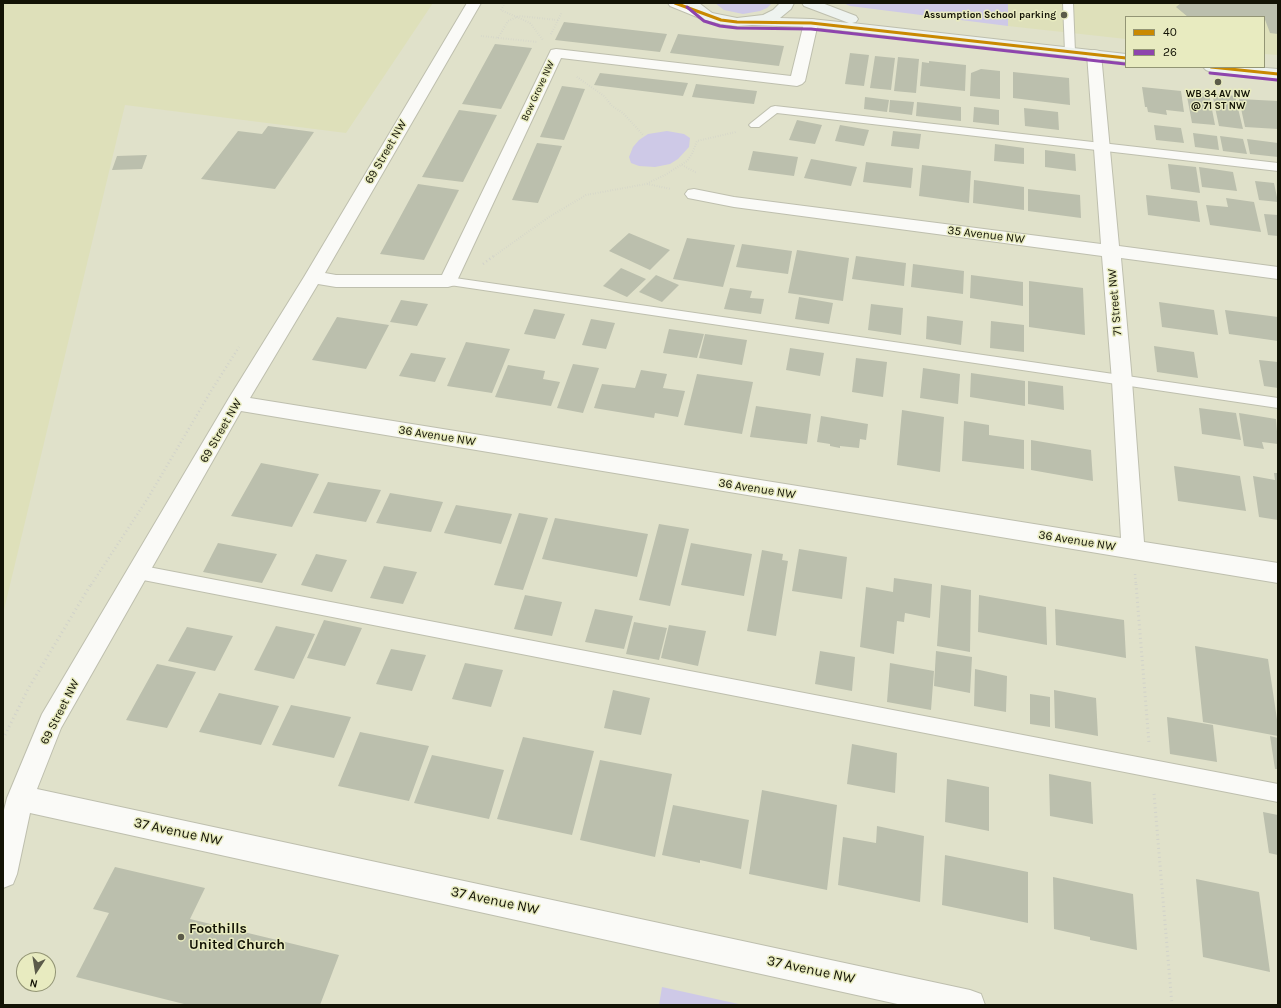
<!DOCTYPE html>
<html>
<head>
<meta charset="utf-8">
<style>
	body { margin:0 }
	#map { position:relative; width:1281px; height:1008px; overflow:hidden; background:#e0e1ca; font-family:Karla,sans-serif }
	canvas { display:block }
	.frame { position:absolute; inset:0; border:4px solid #131305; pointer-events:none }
	.legend { position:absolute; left:1125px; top:16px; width:140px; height:52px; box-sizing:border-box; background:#e8ebc0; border:1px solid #939575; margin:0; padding:5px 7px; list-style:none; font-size:12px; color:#131305 }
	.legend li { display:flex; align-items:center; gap:8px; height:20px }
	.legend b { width:20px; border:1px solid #939575 }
	.north { position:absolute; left:16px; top:952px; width:40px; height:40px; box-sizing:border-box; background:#e8ebc0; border:1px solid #939575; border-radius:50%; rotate:192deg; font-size:11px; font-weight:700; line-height:16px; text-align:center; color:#131305 }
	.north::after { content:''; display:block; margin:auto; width:14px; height:18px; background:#5b5b4a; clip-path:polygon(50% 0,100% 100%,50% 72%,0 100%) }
</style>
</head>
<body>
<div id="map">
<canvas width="1281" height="1008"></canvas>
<div class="frame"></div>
<ul class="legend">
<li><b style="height:5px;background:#c98901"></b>40</li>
<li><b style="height:5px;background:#8e44ad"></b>26</li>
</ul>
<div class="north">N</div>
</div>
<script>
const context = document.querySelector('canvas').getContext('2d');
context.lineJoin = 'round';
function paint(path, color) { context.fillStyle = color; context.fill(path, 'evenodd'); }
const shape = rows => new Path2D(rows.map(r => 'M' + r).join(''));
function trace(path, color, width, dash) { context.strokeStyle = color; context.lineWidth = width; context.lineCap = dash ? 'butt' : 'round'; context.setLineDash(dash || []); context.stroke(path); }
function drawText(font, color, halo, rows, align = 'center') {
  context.font = font + ' Karla,sans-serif'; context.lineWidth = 3; context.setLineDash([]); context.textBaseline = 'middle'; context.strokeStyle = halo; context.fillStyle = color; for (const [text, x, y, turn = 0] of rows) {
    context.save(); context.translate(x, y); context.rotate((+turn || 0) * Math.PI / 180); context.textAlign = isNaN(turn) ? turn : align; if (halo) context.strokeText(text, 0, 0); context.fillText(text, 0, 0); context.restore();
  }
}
paint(shape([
	[3,3,433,3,346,133,125,105,3,614],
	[1008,3,1278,3,1278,55,1264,54,1264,17,1126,17,1126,39,1008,26]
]), '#dee0ba');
paint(shape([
	[715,3,772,3,767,8,760,11,743,14,724,10],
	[843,3,1008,3,1008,26,850,6],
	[667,131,684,134,690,138,689,147,678,159,670,164,655,167,639,166,631,163,629,157,633,147,639,140,648,134],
	[662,987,743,1005,659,1005]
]), '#cec9e7');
paint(shape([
	[1181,3,1278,3,1278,34,1270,33,1264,17,1188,17,1176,7],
	[564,22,667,34,660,52,555,40],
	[678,34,784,46,779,66,670,53],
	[495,44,532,48,501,109,462,104],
	[850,53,869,55,864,86,845,84],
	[875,56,895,58,891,90,870,88],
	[898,57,919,59,916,93,894,91],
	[929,61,966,65,965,91,920,86,922,62,929,63],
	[981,69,1000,71,1000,99,970,96,971,73],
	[1013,72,1069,78,1070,105,1013,98],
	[600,73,688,83,683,96,594,85],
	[696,84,757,91,754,104,692,97],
	[562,86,585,89,564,140,540,137],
	[1142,87,1181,91,1184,112,1166,110,1167,115,1148,112,1147,107,1145,107],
	[1186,91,1209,94,1215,125,1192,123],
	[1212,93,1235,96,1243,129,1219,126],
	[865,97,889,100,887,112,864,109],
	[1239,99,1278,101,1278,129,1245,127],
	[890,100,914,102,912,115,889,112],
	[917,102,961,107,961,121,916,116],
	[974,107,999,110,999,125,973,122],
	[1024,108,1058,112,1059,130,1025,126],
	[459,110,497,115,463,182,422,177],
	[797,120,822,125,815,144,789,140],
	[840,125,869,130,864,146,835,141],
	[1154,125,1181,128,1184,143,1156,140],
	[268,126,314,132,275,189,201,179,238,131,262,134],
	[893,131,921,134,919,149,891,146],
	[1193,133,1217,136,1219,150,1195,147],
	[1220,136,1243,139,1247,154,1223,151],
	[1247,139,1278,143,1278,157,1250,154],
	[537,143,562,146,538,203,512,200],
	[995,144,1024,148,1024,164,994,161],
	[1045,150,1075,154,1076,171,1045,167],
	[753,151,798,157,794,176,748,170],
	[147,155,142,169,112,170,117,156],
	[811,159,857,167,851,186,804,178],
	[866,162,913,168,911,188,863,182],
	[1168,164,1196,167,1200,193,1171,189],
	[922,165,971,171,969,203,919,196],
	[1199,167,1233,172,1237,191,1202,187],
	[974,180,1024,187,1024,210,973,203],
	[1255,181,1274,183,1278,202,1259,200],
	[418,184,459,190,424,260,380,254],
	[1028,189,1080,195,1081,218,1028,211],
	[1146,195,1197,201,1200,222,1148,215],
	[1226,198,1254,202,1261,232,1210,225,1206,205,1228,207],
	[1264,214,1278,215,1278,236,1268,235],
	[629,233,670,250,650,270,609,251],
	[687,238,735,245,723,287,673,279],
	[742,244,792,251,788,274,736,267],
	[797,250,849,258,843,301,788,293],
	[856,256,906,263,904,286,852,279],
	[913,264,964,271,963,294,911,287],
	[621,268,646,279,627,297,603,286],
	[656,275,679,285,662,302,639,292],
	[971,275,1023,282,1023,306,970,298],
	[1029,281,1083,288,1085,335,1029,327],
	[730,288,752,291,750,298,764,299,761,314,724,309],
	[799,297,833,303,829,324,795,319],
	[401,300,428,304,417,326,390,322],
	[1159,302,1214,310,1218,335,1162,327],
	[871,304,903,308,901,335,868,330],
	[534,309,565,314,555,339,524,334],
	[1225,310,1278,317,1278,341,1229,334],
	[927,316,963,321,961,345,926,339],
	[337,317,389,325,366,369,312,360],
	[591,319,615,323,606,349,582,345],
	[991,321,1024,325,1024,352,990,348],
	[669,329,704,334,697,358,663,353],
	[705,334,747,340,742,365,699,358],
	[466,342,510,349,492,393,447,386],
	[1154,346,1194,352,1198,378,1157,372],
	[790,348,824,353,820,376,786,370],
	[411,353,446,358,435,382,399,376],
	[856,358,887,362,883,397,852,392],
	[1259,360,1278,362,1278,388,1264,386],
	[573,364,599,368,583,413,557,408],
	[508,365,545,371,543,379,560,382,551,406,495,397],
	[923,368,960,374,958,404,920,398],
	[641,370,667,374,663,388,685,391,678,417,655,413,654,418,594,408,602,384,635,388],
	[971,373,1025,381,1025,406,970,397],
	[697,374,753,382,742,434,684,425],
	[1028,381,1063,386,1064,410,1028,404],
	[756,406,811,414,807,444,750,437],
	[1199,408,1236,413,1241,440,1202,434],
	[902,410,944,417,940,472,897,465],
	[1239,413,1276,419,1278,444,1262,442,1264,449,1244,446],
	[821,416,868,424,866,440,860,439,859,448,840,446,840,448,830,446,830,444,817,442],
	[964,421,989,425,989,435,1024,440,1024,469,962,461],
	[1031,440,1091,450,1093,481,1031,470],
	[261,463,319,474,292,527,231,516],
	[1174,466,1240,476,1246,511,1178,501],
	[1274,473,1278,473,1278,520,1259,517,1253,476,1275,480],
	[328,482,381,490,366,522,313,513],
	[390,493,443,502,431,532,376,523],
	[456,505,512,514,501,544,444,533],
	[519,513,548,518,523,590,494,585],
	[555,518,648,534,637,577,542,559],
	[659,524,689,529,670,606,639,600],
	[218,543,277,554,262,583,203,572],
	[691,543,752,554,744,596,681,585],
	[799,549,847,557,842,599,792,591],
	[762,550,783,554,782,560,788,561,776,636,747,631],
	[316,554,347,560,332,592,301,585],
	[384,566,417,572,403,604,370,598],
	[894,578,932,584,930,618,905,613,904,622,897,621,894,654,860,647,866,587,893,592],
	[941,585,971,590,970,652,937,646],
	[525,595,562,602,552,636,514,629],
	[979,595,1046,607,1047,645,978,632],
	[595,609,633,616,624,649,585,642],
	[1055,609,1124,620,1126,658,1056,645],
	[324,620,362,628,345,666,307,658],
	[634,622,667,628,659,660,626,654],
	[669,625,706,631,698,666,661,658],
	[276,626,315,634,294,679,254,670],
	[187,627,233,636,215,671,168,661],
	[1195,646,1268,659,1278,726,1278,736,1203,722],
	[391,649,426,655,412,691,376,684],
	[820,651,855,657,852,691,815,684],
	[936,651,972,657,970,693,934,686],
	[465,663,503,670,491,707,452,699],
	[890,663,934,671,931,710,887,702],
	[157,664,196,672,167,728,126,720],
	[975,669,1007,676,1006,712,974,706],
	[613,690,650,698,641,735,604,728],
	[1054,690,1096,698,1098,736,1055,728],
	[219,693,279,706,261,745,199,732],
	[1030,694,1050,697,1050,727,1030,724],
	[291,705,351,717,334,758,272,745],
	[1167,717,1213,725,1217,762,1170,754],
	[360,732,429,746,409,801,338,786],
	[1270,736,1278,738,1278,769,1275,769],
	[523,737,594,751,572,835,497,819],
	[852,744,897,753,895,793,847,784],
	[432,755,504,770,489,819,414,803],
	[600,760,672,774,655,857,580,840],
	[1049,774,1091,782,1093,824,1050,816],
	[947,779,989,787,989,831,945,822],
	[762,790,837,805,827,890,749,874],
	[673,805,749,820,741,869,700,860,700,863,662,855],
	[1263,812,1278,815,1278,855,1269,853],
	[877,826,924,836,920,902,838,885,843,837,876,843],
	[945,855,1028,872,1028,923,942,905],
	[115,867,205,888,190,919,339,955,320,1005,188,1005,76,977,109,913,93,909],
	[1053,877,1133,894,1137,950,1090,940,1090,937,1054,929],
	[1196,879,1259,892,1270,972,1203,957]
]), '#bbbfad');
const lane = shape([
	[1063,3,1073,3,1075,52,1070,55,1065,52,1063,3],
	[775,106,1278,163,1278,171,777,113,759,127,751,127,749,125,751,123,771,107,775,106],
	[448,277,1278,398,1278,408,443,284,441,281,443,278,448,277],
	[138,565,1278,784,1278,802,138,579,132,577,130,572,132,567,138,565]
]);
const street = shape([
	[467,3,481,3,325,273,336,275,442,275,551,50,556,49,791,76,804,23,806,20,811,19,816,20,818,23,805,81,802,84,797,86,561,58,455,285,448,287,336,287,318,284,250,398,1121,538,1112,381,1102,256,734,207,688,198,685,194,688,190,694,189,734,197,1101,244,1087,54,1089,51,1094,50,1099,51,1101,54,1119,246,1278,267,1278,279,1121,258,1132,381,1144,542,1278,563,1278,583,241,411,61,728,37,789,970,990,981,994,985,1005,902,1005,30,813,17,874,13,884,3,888,3,814,7,798,42,714,229,398,304,277,467,3],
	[668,3,687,3,712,13,714,16,712,19,707,20,702,19,670,6,668,3]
]);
const secondary = shape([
	[684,3,699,3,712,13,737,18,763,15,773,10,780,3,794,3,791,9,780,18,811,19,849,23,804,6,802,3,822,3,856,16,858,19,856,22,852,23,1126,54,1126,62,811,27,752,25,737,26,721,24,702,19,692,12,684,3],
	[1203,67,1255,67,1278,69,1278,79,1211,72,1206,70,1203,67]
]);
trace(lane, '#bebfae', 2);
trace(street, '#bebfae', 2);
trace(secondary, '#bebfae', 2);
trace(shape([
	[505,3,501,10,530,23,543,40],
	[551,34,562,12],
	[481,36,537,42],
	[498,38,508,21,519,16,558,20],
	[577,77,604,96,612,106,623,113,644,136],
	[682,165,697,173],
	[647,184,671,189],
	[494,256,549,217,586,195,646,184,665,175,687,161,692,154,697,141,736,132]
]), '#d1d2ca', 2, [0.5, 2]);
trace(shape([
	[483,264,495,255],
	[1135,574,1136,585],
	[91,585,148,498,211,391,239,347]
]), '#d1d2ca', 2.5, [1, 3]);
trace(shape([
	[1136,584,1149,743],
	[3,739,28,689,91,584],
	[1154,794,1172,1005]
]), '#d1d2ca', 3, [1, 3.5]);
paint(lane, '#fafaf7');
paint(street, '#fafaf7');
paint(secondary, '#eef3ef');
trace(shape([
	[675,3,721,20,737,22,811,23,1126,58],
	[1211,67,1278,74]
]), '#c98901', 3);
trace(shape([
	[687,7,704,21,720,26,737,28,811,29,1125,64],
	[1210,73,1277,80]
]), '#8e44ad', 3);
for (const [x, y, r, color] of [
	[1064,15,4,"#5b5b4a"],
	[1218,82,4,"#5b5b4a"],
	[181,937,4,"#5b5b4a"]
]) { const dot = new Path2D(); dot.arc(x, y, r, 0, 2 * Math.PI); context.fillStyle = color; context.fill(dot); trace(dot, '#e8ebc0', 1.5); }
drawText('bold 10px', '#131305', '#e8ebc0', [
	["Assumption School parking",1056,15],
	["WB 34 AV NW",1218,94,"center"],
	["@ 71 ST NW",1218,106,"center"]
], 'right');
drawText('10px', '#131305', '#e8ebc0', [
	["Bow Grove NW",538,91,-65]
]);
drawText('12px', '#131305', '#e8ebc0', [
	["69 Street NW",386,152,-60],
	["35 Avenue NW",986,235,7],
	["71 Street NW",1115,302,-95],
	["69 Street NW",221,431,-60],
	["36 Avenue NW",437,436,9],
	["36 Avenue NW",757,489,9],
	["36 Avenue NW",1077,541,9],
	["69 Street NW",60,712,-63]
]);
drawText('14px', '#131305', '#e8ebc0', [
	["37 Avenue NW",178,832,12],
	["37 Avenue NW",495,901,12],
	["37 Avenue NW",811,970,12]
]);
drawText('bold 14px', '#131305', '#e8ebc0', [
	["Foothills",189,929],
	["United Church",189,945]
], 'left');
</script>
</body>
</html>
